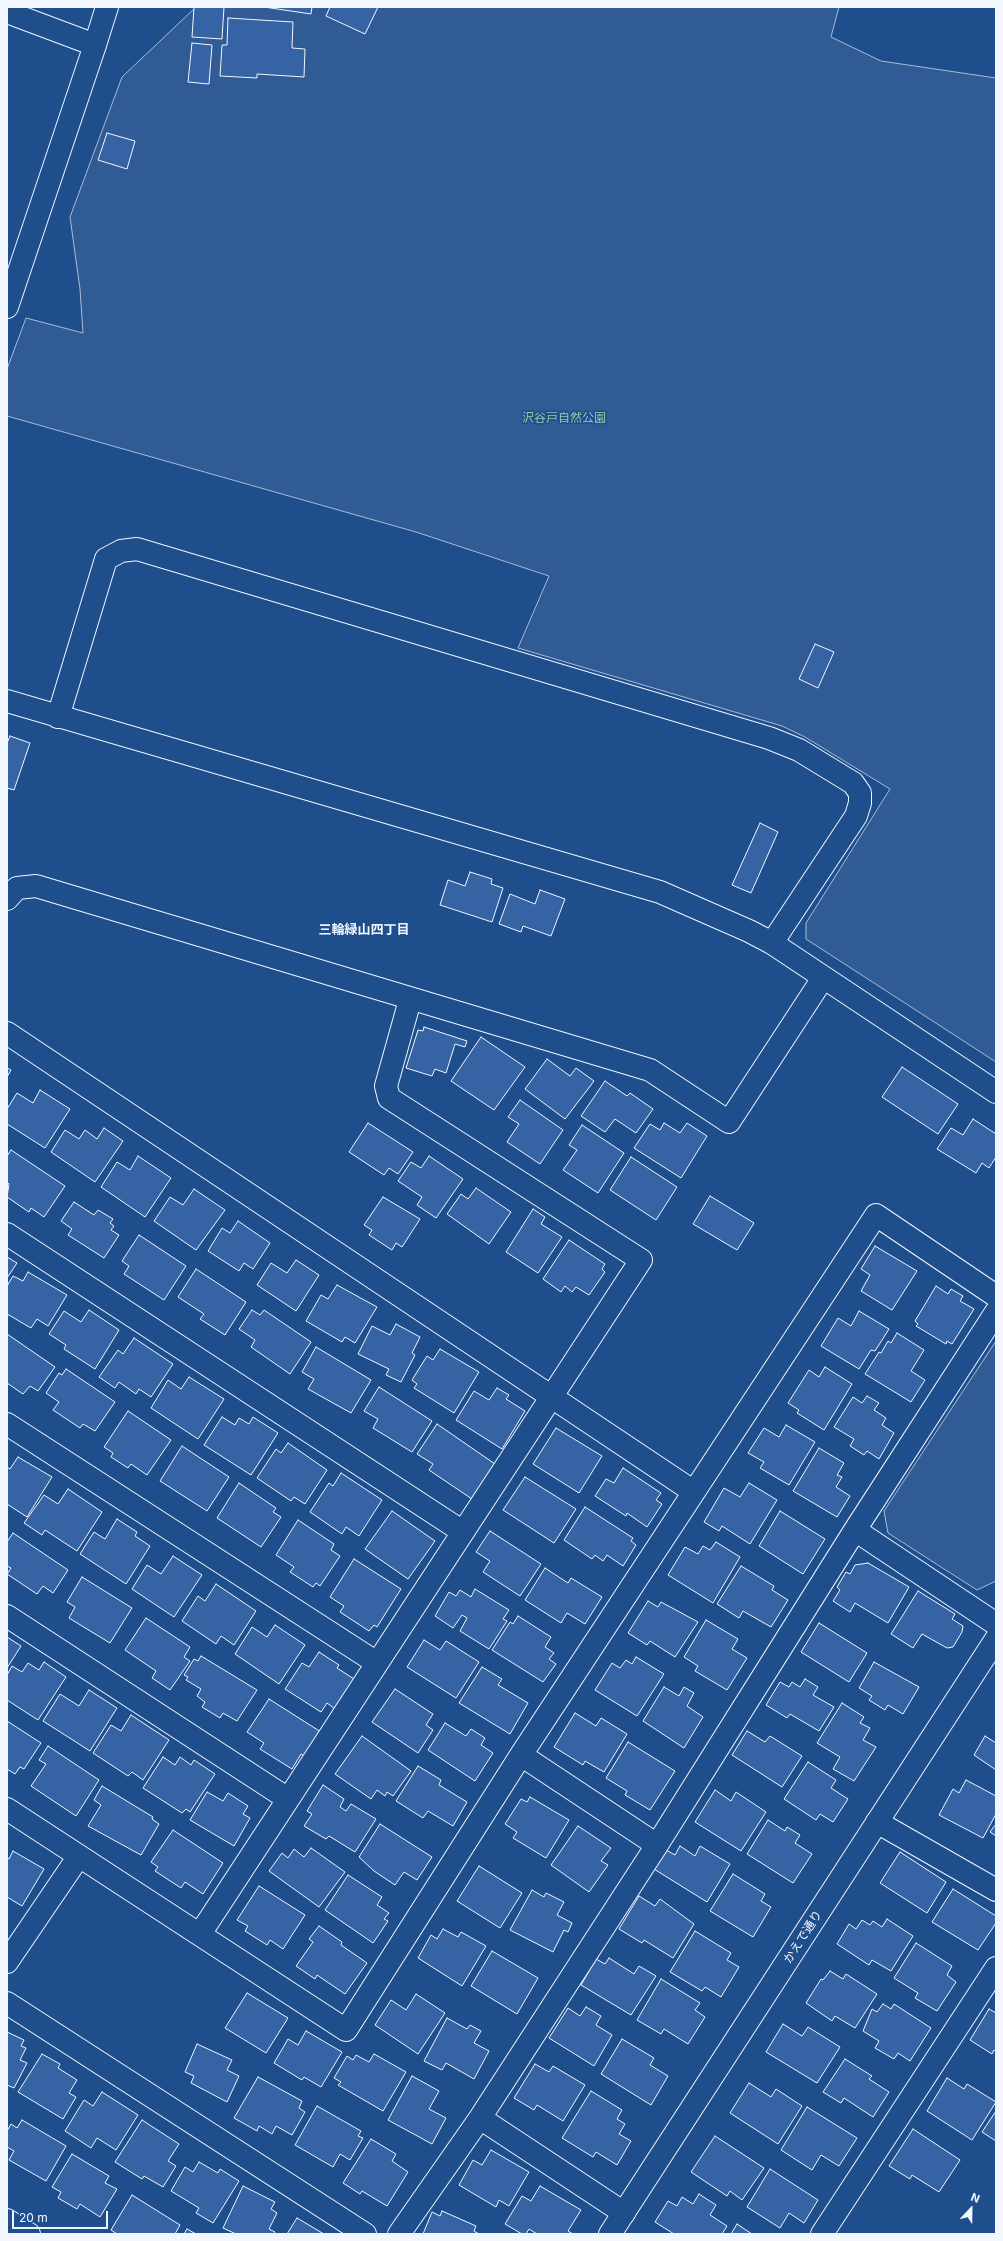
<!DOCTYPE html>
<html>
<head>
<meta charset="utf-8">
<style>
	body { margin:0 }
	#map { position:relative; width:1003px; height:2241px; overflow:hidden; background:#1f4e8c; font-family:Inter,sans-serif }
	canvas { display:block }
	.frame { position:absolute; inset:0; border:8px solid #f2f6ff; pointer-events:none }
	.north { position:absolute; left:951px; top:2189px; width:40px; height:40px; -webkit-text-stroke:3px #1f4e8c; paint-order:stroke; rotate:22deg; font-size:11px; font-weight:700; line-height:16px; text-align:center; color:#f2f6ff }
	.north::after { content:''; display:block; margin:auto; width:14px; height:18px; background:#f2f6ff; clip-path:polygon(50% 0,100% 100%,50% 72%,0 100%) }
	.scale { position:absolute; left:12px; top:2211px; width:96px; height:18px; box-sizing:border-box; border:2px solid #f2f6ff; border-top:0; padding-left:5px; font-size:12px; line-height:14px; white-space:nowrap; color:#f2f6ff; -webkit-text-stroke:3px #1f4e8c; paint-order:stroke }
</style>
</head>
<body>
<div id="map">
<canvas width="1003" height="2241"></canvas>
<div class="frame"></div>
<div class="north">N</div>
<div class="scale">20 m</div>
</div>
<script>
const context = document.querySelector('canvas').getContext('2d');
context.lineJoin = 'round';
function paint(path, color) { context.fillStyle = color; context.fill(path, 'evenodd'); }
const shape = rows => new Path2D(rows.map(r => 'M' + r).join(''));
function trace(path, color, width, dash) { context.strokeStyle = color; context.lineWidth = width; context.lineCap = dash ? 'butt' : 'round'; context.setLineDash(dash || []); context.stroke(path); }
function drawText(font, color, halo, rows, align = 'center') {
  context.font = font + ' Inter,"Noto Sans JP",sans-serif'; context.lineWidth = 3; context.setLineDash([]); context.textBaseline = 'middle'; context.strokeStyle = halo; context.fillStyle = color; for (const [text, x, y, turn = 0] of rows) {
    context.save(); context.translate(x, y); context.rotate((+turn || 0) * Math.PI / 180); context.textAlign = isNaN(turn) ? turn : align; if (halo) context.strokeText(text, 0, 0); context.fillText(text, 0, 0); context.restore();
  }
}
const built = shape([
	[196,7,839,7,831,37,881,61,996,78,996,1062,806,939,806,923,890,789,805,737,782,726,518,648,549,576,416,532,7,416,7,369,26,318,83,333,80,289,70,217,122,77,196,7],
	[996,1341,996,1581,977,1590,888,1533,884,1511,996,1341]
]);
paint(built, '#305b95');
trace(built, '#a8bbd7', 1);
const building = shape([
	[194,7,224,7,222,39,192,37,194,7],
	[264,7,312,7,311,14,264,7],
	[330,7,378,7,365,34,326,16,330,7],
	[228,18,293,22,292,48,305,49,304,77,257,74,257,78,220,76,222,45,227,45,228,18],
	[192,43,212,45,209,84,188,82,192,43],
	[107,133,135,141,127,169,98,160,107,133],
	[815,644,834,652,818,688,799,679,815,644],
	[10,736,30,743,14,790,7,788,7,743,10,736],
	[760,823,778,832,751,893,732,885,760,823],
	[470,872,492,879,491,884,503,888,492,922,440,905,448,880,465,886,470,872],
	[540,890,565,899,551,936,523,926,521,932,499,924,510,894,535,904,540,890],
	[424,1027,467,1041,465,1047,455,1044,446,1073,435,1069,432,1076,406,1068,418,1030,423,1031,424,1027],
	[481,1037,525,1067,494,1110,451,1081,481,1037],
	[547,1059,570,1076,576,1068,594,1081,565,1119,525,1089,547,1059],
	[902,1067,958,1104,938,1134,882,1097,902,1067],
	[7,1068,11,1070,7,1077,7,1068],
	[605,1081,627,1096,630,1093,653,1109,636,1133,615,1119,605,1132,581,1116,605,1081],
	[40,1090,70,1109,45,1148,7,1124,7,1109,17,1093,33,1103,40,1090],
	[520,1100,563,1130,540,1164,507,1142,519,1124,508,1117,520,1100],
	[973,1119,996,1134,996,1157,989,1168,982,1163,976,1173,937,1149,951,1128,963,1135,973,1119],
	[368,1123,413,1152,398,1174,389,1168,384,1175,349,1152,368,1123],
	[664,1123,680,1133,687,1123,707,1136,681,1178,634,1148,650,1124,660,1130,664,1123],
	[582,1125,624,1153,598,1193,563,1170,577,1150,569,1145,582,1125],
	[104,1128,123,1141,95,1182,51,1152,65,1130,79,1139,85,1130,97,1139,104,1128],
	[11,1150,65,1186,44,1217,31,1208,29,1212,7,1197,9,1184,7,1182,7,1156,11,1150],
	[138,1156,171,1178,145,1217,101,1187,117,1162,130,1170,138,1156],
	[429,1156,463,1179,436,1218,417,1205,422,1197,398,1181,411,1162,421,1168,429,1156],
	[631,1157,677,1187,656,1220,610,1190,631,1157],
	[476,1188,511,1212,489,1244,447,1214,461,1194,468,1199,476,1188],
	[194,1189,225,1210,196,1250,154,1221,170,1197,183,1205,194,1189],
	[710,1196,754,1223,737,1250,693,1224,710,1196],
	[383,1197,420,1219,402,1247,396,1243,392,1250,369,1235,372,1230,364,1225,383,1197],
	[74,1202,94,1215,98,1210,113,1219,110,1223,114,1226,111,1230,119,1235,104,1258,68,1235,72,1229,61,1221,74,1202],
	[533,1209,545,1217,541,1224,562,1237,538,1273,506,1252,533,1209],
	[238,1221,270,1243,253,1269,244,1263,239,1271,208,1251,222,1228,230,1233,238,1221],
	[139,1235,186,1266,164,1300,124,1274,129,1266,122,1261,139,1235],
	[569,1240,605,1264,602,1269,605,1272,589,1295,576,1287,572,1292,565,1286,561,1292,543,1279,569,1240],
	[875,1246,917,1271,892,1310,861,1291,870,1275,861,1269,875,1246],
	[7,1257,17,1263,7,1278,7,1257],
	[296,1260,319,1275,296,1311,257,1285,271,1263,287,1273,296,1260],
	[196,1269,246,1302,225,1335,200,1319,204,1314,178,1297,196,1269],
	[28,1272,67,1295,48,1326,37,1319,31,1328,7,1314,7,1286,13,1276,23,1281,28,1272],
	[337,1285,377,1307,355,1343,345,1337,342,1342,306,1321,321,1295,328,1299,337,1285],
	[936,1286,948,1294,951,1289,963,1296,960,1301,974,1309,952,1344,947,1341,946,1344,916,1326,918,1324,915,1321,936,1286],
	[89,1310,119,1330,95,1369,64,1349,66,1345,49,1334,64,1311,81,1322,89,1310],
	[252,1310,260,1315,264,1310,311,1342,290,1374,251,1347,255,1340,239,1329,252,1310],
	[859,1311,889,1329,875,1351,871,1350,859,1369,821,1346,838,1318,851,1326,859,1311],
	[396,1324,420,1337,412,1353,415,1355,401,1382,386,1375,389,1369,358,1354,372,1326,390,1335,396,1324],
	[897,1333,924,1350,911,1371,925,1380,911,1402,865,1374,879,1352,881,1353,888,1341,891,1343,897,1333],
	[7,1334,55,1367,38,1391,30,1386,23,1394,7,1383,7,1334],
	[134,1338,173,1364,151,1397,139,1389,136,1394,119,1382,115,1388,99,1377,118,1350,123,1354,134,1338],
	[316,1347,371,1380,351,1413,308,1389,314,1379,302,1372,316,1347],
	[440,1349,479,1372,454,1413,414,1388,417,1384,412,1380,427,1356,433,1360,440,1349],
	[825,1367,852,1384,824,1430,797,1413,799,1410,788,1403,809,1370,819,1377,825,1367],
	[66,1369,115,1402,95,1431,83,1424,80,1428,53,1410,59,1402,46,1393,59,1373,62,1375,66,1369],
	[189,1377,224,1399,198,1439,151,1408,168,1380,181,1389,189,1377],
	[379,1387,432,1421,412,1452,373,1428,378,1419,364,1411,379,1387],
	[497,1388,509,1395,506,1399,525,1411,502,1449,456,1420,474,1391,489,1400,497,1388],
	[867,1396,879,1403,874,1410,886,1418,882,1425,894,1433,879,1459,867,1451,864,1455,850,1446,854,1439,834,1427,853,1397,862,1403,867,1396],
	[128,1411,171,1440,147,1475,131,1464,128,1468,111,1457,113,1453,104,1447,128,1411],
	[222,1417,235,1425,239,1418,249,1424,253,1417,278,1433,251,1475,204,1445,222,1417],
	[437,1424,495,1464,472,1499,429,1470,433,1464,417,1454,437,1424],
	[786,1425,815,1442,789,1485,760,1468,764,1462,748,1453,764,1428,779,1437,786,1425],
	[556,1428,602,1456,579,1493,533,1464,556,1428],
	[288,1443,327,1470,305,1504,294,1497,291,1501,257,1478,276,1449,281,1453,288,1443],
	[182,1446,229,1477,207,1511,160,1481,182,1446],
	[819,1448,844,1463,837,1475,842,1477,836,1487,850,1496,837,1517,793,1491,819,1448],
	[18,1457,52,1477,27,1517,7,1504,7,1467,10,1469,18,1457],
	[623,1468,661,1493,656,1500,662,1504,647,1527,627,1513,626,1516,595,1496,606,1479,614,1483,623,1468],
	[341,1473,382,1500,359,1536,346,1527,342,1534,310,1512,329,1483,333,1486,341,1473],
	[525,1477,576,1509,554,1543,503,1510,525,1477],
	[239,1483,276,1508,273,1512,281,1517,261,1547,217,1518,239,1483],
	[749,1483,777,1500,750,1544,722,1526,719,1531,704,1522,724,1488,740,1497,749,1483],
	[68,1489,102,1512,77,1551,45,1530,42,1535,24,1523,44,1495,58,1504,68,1489],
	[585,1507,633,1538,631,1541,636,1545,623,1566,607,1555,603,1561,595,1555,592,1559,564,1540,585,1507],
	[392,1511,435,1541,408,1579,365,1549,392,1511],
	[780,1511,825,1539,803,1574,759,1546,780,1511],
	[117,1519,137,1532,135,1536,150,1546,126,1584,80,1554,94,1532,105,1539,117,1519],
	[298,1520,334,1544,331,1550,340,1556,320,1586,316,1583,313,1587,290,1572,294,1567,276,1555,298,1520],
	[490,1531,541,1564,520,1596,483,1572,490,1561,476,1552,490,1531],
	[13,1533,68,1570,53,1593,43,1586,37,1594,7,1574,11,1568,7,1566,7,1542,13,1533],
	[716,1542,740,1557,713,1603,668,1575,685,1547,698,1554,703,1546,710,1550,716,1542],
	[173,1556,202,1575,174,1617,132,1589,147,1565,161,1574,173,1556],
	[354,1559,401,1589,377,1627,374,1625,369,1631,340,1612,344,1606,330,1597,354,1559],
	[868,1563,909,1587,888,1623,855,1603,850,1612,833,1601,840,1590,837,1587,846,1572,850,1574,855,1565,868,1563],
	[741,1566,774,1586,772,1590,788,1600,771,1627,743,1611,739,1618,717,1604,741,1566],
	[545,1568,568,1583,571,1578,602,1597,585,1624,567,1613,561,1623,525,1600,545,1568],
	[82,1577,132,1608,110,1643,69,1618,75,1607,67,1602,82,1577],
	[216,1584,256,1611,234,1645,221,1636,216,1644,182,1621,198,1596,205,1601,216,1584],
	[475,1589,509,1610,503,1619,507,1621,489,1649,460,1631,467,1618,462,1615,453,1628,435,1616,449,1592,456,1596,460,1590,471,1597,475,1589],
	[918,1591,955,1614,952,1619,963,1626,962,1632,953,1647,947,1648,922,1634,913,1648,891,1634,918,1591],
	[648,1601,658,1607,661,1602,698,1622,675,1657,650,1641,647,1645,628,1633,648,1601],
	[518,1616,551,1637,545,1647,554,1653,549,1659,556,1664,543,1682,492,1650,510,1622,513,1624,518,1616],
	[146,1618,190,1647,184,1657,190,1661,170,1690,152,1678,156,1671,125,1650,146,1618],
	[706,1620,738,1639,732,1649,747,1658,727,1690,695,1671,698,1666,684,1657,706,1620],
	[819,1623,867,1653,849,1682,801,1652,819,1623],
	[275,1625,305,1645,279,1684,235,1654,252,1627,267,1637,275,1625],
	[7,1637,21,1646,7,1668,7,1637],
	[424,1640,440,1650,446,1641,479,1662,456,1698,407,1667,424,1640],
	[319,1652,339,1665,337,1668,354,1679,335,1709,327,1703,321,1712,285,1689,302,1663,309,1667,319,1652],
	[201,1656,257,1690,237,1721,223,1713,220,1718,202,1707,205,1702,197,1696,201,1689,186,1680,188,1677,184,1675,194,1659,198,1661,201,1656],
	[636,1657,664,1674,637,1716,595,1690,612,1663,620,1668,626,1660,632,1664,636,1657],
	[44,1662,66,1677,38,1720,7,1700,7,1675,12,1666,22,1672,28,1663,39,1670,44,1662],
	[874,1662,919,1687,903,1714,888,1705,885,1710,869,1700,872,1696,859,1688,874,1662],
	[482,1667,502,1679,498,1685,528,1703,510,1734,459,1703,482,1667],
	[805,1679,818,1687,813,1695,834,1707,819,1731,790,1714,787,1718,766,1705,780,1682,789,1687,792,1682,800,1687,805,1679],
	[664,1687,679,1696,684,1687,694,1693,687,1706,703,1717,684,1748,643,1721,664,1687],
	[395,1689,433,1714,426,1725,433,1730,418,1753,372,1722,395,1689],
	[89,1690,117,1708,90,1751,43,1721,60,1694,79,1706,89,1690],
	[269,1699,321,1732,305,1757,301,1754,292,1769,260,1749,264,1743,247,1732,269,1699],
	[842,1703,864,1717,860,1723,870,1728,863,1740,876,1747,854,1781,833,1769,840,1757,817,1743,842,1703],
	[575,1713,596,1726,601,1718,627,1734,604,1772,585,1761,583,1765,554,1747,575,1713],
	[131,1715,169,1740,143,1780,132,1772,128,1776,93,1753,111,1725,121,1731,131,1715],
	[7,1721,41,1743,24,1769,20,1767,15,1774,7,1769,7,1721],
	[445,1723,466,1736,471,1729,485,1738,481,1745,493,1753,475,1781,428,1750,445,1723],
	[747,1731,765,1742,770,1736,802,1756,782,1787,732,1755,747,1731],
	[362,1736,411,1771,393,1796,387,1792,385,1796,377,1790,371,1799,335,1774,362,1736],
	[985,1736,996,1743,996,1770,974,1755,985,1736],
	[628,1742,675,1771,650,1810,625,1795,627,1791,606,1778,628,1742],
	[48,1746,99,1780,76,1816,31,1786,46,1764,39,1760,48,1746],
	[163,1757,175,1765,180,1757,191,1765,194,1760,215,1774,190,1812,186,1809,182,1813,143,1788,163,1757],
	[808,1762,836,1780,831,1788,848,1799,833,1822,820,1814,816,1820,784,1799,808,1762],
	[418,1766,441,1780,439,1785,467,1802,453,1826,428,1811,423,1818,396,1801,418,1766],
	[966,1780,996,1796,996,1814,983,1838,939,1815,953,1789,959,1793,966,1780],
	[323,1785,344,1799,340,1807,346,1811,351,1804,376,1819,355,1852,329,1836,326,1839,304,1826,312,1814,307,1811,323,1785],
	[102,1786,153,1817,152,1819,159,1824,141,1855,88,1826,101,1805,94,1800,102,1786],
	[715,1790,731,1801,736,1792,766,1812,741,1851,695,1822,715,1790],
	[207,1792,223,1801,228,1793,248,1806,243,1814,250,1818,234,1846,190,1820,207,1792],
	[530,1797,569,1820,546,1858,513,1838,517,1832,505,1824,521,1799,527,1802,530,1797],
	[768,1820,785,1831,787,1827,800,1835,795,1843,812,1854,793,1883,747,1854,768,1820],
	[380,1824,432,1857,417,1880,404,1872,395,1885,374,1871,359,1857,380,1824],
	[996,1824,996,1836,990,1832,996,1824],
	[578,1826,611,1848,601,1861,608,1865,589,1892,551,1865,578,1826],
	[173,1830,223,1863,203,1894,185,1882,181,1888,155,1871,158,1867,151,1862,173,1830],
	[680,1846,695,1856,700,1846,730,1864,707,1902,654,1869,666,1850,675,1855,680,1846],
	[311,1848,345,1872,319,1907,269,1871,282,1853,288,1858,294,1849,304,1857,311,1848],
	[13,1851,44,1869,22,1906,7,1897,7,1858,9,1859,13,1851],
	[900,1852,946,1882,927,1913,880,1883,900,1852],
	[479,1866,522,1893,500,1928,457,1901,479,1866],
	[733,1874,765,1894,761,1901,771,1907,753,1937,710,1911,733,1874],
	[348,1875,382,1897,377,1905,389,1913,384,1919,388,1921,373,1943,325,1910,348,1875],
	[259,1886,305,1915,283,1949,270,1940,267,1945,245,1931,248,1926,237,1920,259,1886],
	[953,1889,996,1916,996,1923,978,1950,932,1922,953,1889],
	[532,1890,544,1897,546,1893,564,1902,557,1915,572,1923,568,1932,564,1930,553,1952,510,1930,532,1890],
	[639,1896,655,1906,660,1899,694,1924,673,1958,644,1940,642,1943,619,1929,639,1896],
	[887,1919,913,1936,891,1971,872,1960,869,1965,837,1944,849,1924,856,1929,862,1920,870,1925,873,1921,882,1927,887,1919],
	[319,1926,342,1942,341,1945,367,1963,345,1994,317,1975,315,1979,296,1966,313,1942,309,1939,319,1926],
	[443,1929,458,1937,461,1932,486,1946,462,1986,418,1958,431,1935,437,1939,443,1929],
	[695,1931,731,1953,727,1960,739,1967,721,1997,705,1987,702,1991,670,1972,695,1931],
	[916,1943,952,1966,947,1975,956,1982,937,2011,915,1998,918,1993,894,1978,916,1943],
	[492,1951,538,1978,517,2014,471,1986,492,1951],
	[609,1958,634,1974,639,1966,656,1976,631,2015,581,1985,596,1959,605,1964,609,1958],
	[830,1971,843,1979,846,1974,877,1994,855,2028,835,2016,832,2021,806,2003,821,1979,823,1980,830,1971],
	[661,1979,700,2003,695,2010,705,2017,688,2044,664,2029,661,2034,637,2020,661,1979],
	[247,1993,288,2018,266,2053,225,2028,247,1993],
	[416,1994,445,2013,418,2054,375,2025,391,2000,406,2010,416,1994],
	[883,2004,891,2009,894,2004,931,2028,910,2061,898,2053,894,2059,875,2048,879,2041,863,2031,872,2009,877,2012,883,2004],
	[586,2007,601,2016,596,2025,612,2035,594,2066,549,2038,568,2008,580,2016,586,2007],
	[989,2009,996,2013,996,2051,994,2050,992,2054,970,2040,989,2009],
	[447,2018,467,2029,470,2025,481,2031,474,2043,489,2051,474,2079,446,2063,442,2070,424,2061,447,2018],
	[783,2024,802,2036,808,2027,840,2047,817,2083,766,2052,783,2024],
	[306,2031,342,2052,321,2087,304,2077,302,2080,274,2063,288,2039,298,2045,306,2031],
	[7,2032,24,2040,21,2046,26,2048,20,2060,27,2063,14,2088,7,2085,7,2032],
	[622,2039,654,2058,650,2065,668,2076,651,2105,601,2074,622,2039],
	[197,2044,232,2060,227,2070,239,2076,227,2102,191,2083,194,2076,185,2072,197,2044],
	[42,2054,60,2064,58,2068,77,2080,69,2093,76,2097,63,2119,18,2092,42,2054],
	[374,2054,406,2072,383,2111,338,2085,341,2082,334,2078,347,2056,353,2060,356,2055,369,2062,374,2054],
	[845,2059,872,2076,869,2079,889,2092,873,2117,844,2098,841,2103,823,2092,845,2059],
	[535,2064,549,2072,553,2066,585,2085,563,2121,537,2105,534,2110,514,2098,535,2064],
	[412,2076,439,2091,429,2109,446,2118,432,2144,388,2120,412,2076],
	[258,2077,302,2101,299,2108,305,2112,292,2135,276,2126,272,2134,259,2126,257,2131,234,2118,258,2077],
	[947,2078,964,2089,967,2084,996,2102,972,2140,927,2111,947,2078],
	[749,2083,771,2097,776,2089,802,2106,778,2144,730,2113,749,2083],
	[591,2091,622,2110,617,2119,625,2124,619,2134,631,2141,617,2165,596,2152,593,2157,562,2138,591,2091],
	[102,2092,138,2115,116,2150,97,2138,91,2148,65,2131,84,2100,93,2106,102,2092],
	[317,2106,361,2131,358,2136,363,2138,350,2160,340,2154,333,2167,295,2145,317,2106],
	[807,2107,857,2138,839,2166,821,2155,812,2170,781,2150,807,2107],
	[996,2111,996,2141,982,2132,996,2111],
	[22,2120,66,2146,46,2181,9,2160,14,2151,7,2147,7,2131,11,2124,17,2128,22,2120],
	[142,2120,179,2144,168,2161,176,2166,163,2187,144,2176,142,2179,115,2162,142,2120],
	[913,2129,960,2160,939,2192,912,2175,910,2179,889,2166,913,2129],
	[715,2136,764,2168,742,2200,730,2191,727,2196,691,2172,715,2136],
	[371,2139,396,2154,392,2161,408,2172,387,2206,362,2191,360,2194,343,2183,371,2139],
	[491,2150,529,2172,509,2206,499,2200,496,2207,459,2185,473,2160,482,2165,491,2150],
	[72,2154,109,2176,105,2183,117,2189,100,2217,80,2204,77,2209,58,2198,61,2192,52,2187,72,2154],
	[199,2162,218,2173,220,2169,239,2181,213,2223,196,2213,199,2208,171,2191,185,2167,193,2172,199,2162],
	[770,2169,818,2200,804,2223,789,2213,780,2228,747,2207,770,2169],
	[243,2186,275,2202,271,2209,277,2213,269,2229,275,2232,274,2234,236,2234,223,2228,243,2186],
	[540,2186,581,2210,568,2231,573,2234,537,2234,529,2229,526,2234,522,2234,505,2224,522,2196,531,2201,540,2186],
	[699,2194,716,2205,710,2215,727,2226,722,2234,674,2234,655,2222,668,2201,677,2206,682,2197,693,2204,699,2194],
	[132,2195,180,2225,175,2234,117,2234,111,2230,132,2195],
	[442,2211,476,2226,474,2231,479,2234,423,2234,432,2212,440,2216,442,2211],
	[297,2218,324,2234,287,2234,297,2218],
	[737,2224,752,2234,731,2234,737,2224],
	[187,2229,196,2234,184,2234,187,2229]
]);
paint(building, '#3563a3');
trace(building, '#f2f6ff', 1);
const minor = shape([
	[7,12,95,45,107,7],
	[58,717,106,559,121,551,137,549,769,738,799,750,853,783,860,793,860,803,856,816,772,943],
	[7,899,17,888,36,886,650,1070,729,1122,823,978],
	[7,1033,694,1492],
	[7,1234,463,1532],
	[7,1424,377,1663],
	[855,1530,996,1624],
	[7,1616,288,1799],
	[521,1755,657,1845],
	[7,1809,346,2030,521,1755,876,1215,996,1296],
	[877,1822,996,1890],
	[200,1934,641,1260,389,1098,386,1086,410,1000],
	[7,1962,79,1856],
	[7,2003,365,2234],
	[480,2118,624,2213],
	[399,2234,480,2118,657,1845,855,1530,996,1312],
	[822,2234,996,1968]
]);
const tertiary = shape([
	[7,307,95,45],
	[7,701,660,892,749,931,772,943,996,1092],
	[7,2220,29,2234],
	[610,2234,996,1639]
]);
trace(minor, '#f2f6ff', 24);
trace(tertiary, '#f2f6ff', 24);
trace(minor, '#1f4e8c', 22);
trace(tertiary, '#1f4e8c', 22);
drawText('12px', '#97c8a6', '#1f4e8c', [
	["沢谷戸自然公園",564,418]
]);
drawText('12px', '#f2f6ff', '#1f4e8c', [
	["かえで通り",803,1937,-57]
]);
drawText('bold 13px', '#f2f6ff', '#1f4e8c', [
	["三輪緑山四丁目",364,930]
]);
</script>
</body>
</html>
